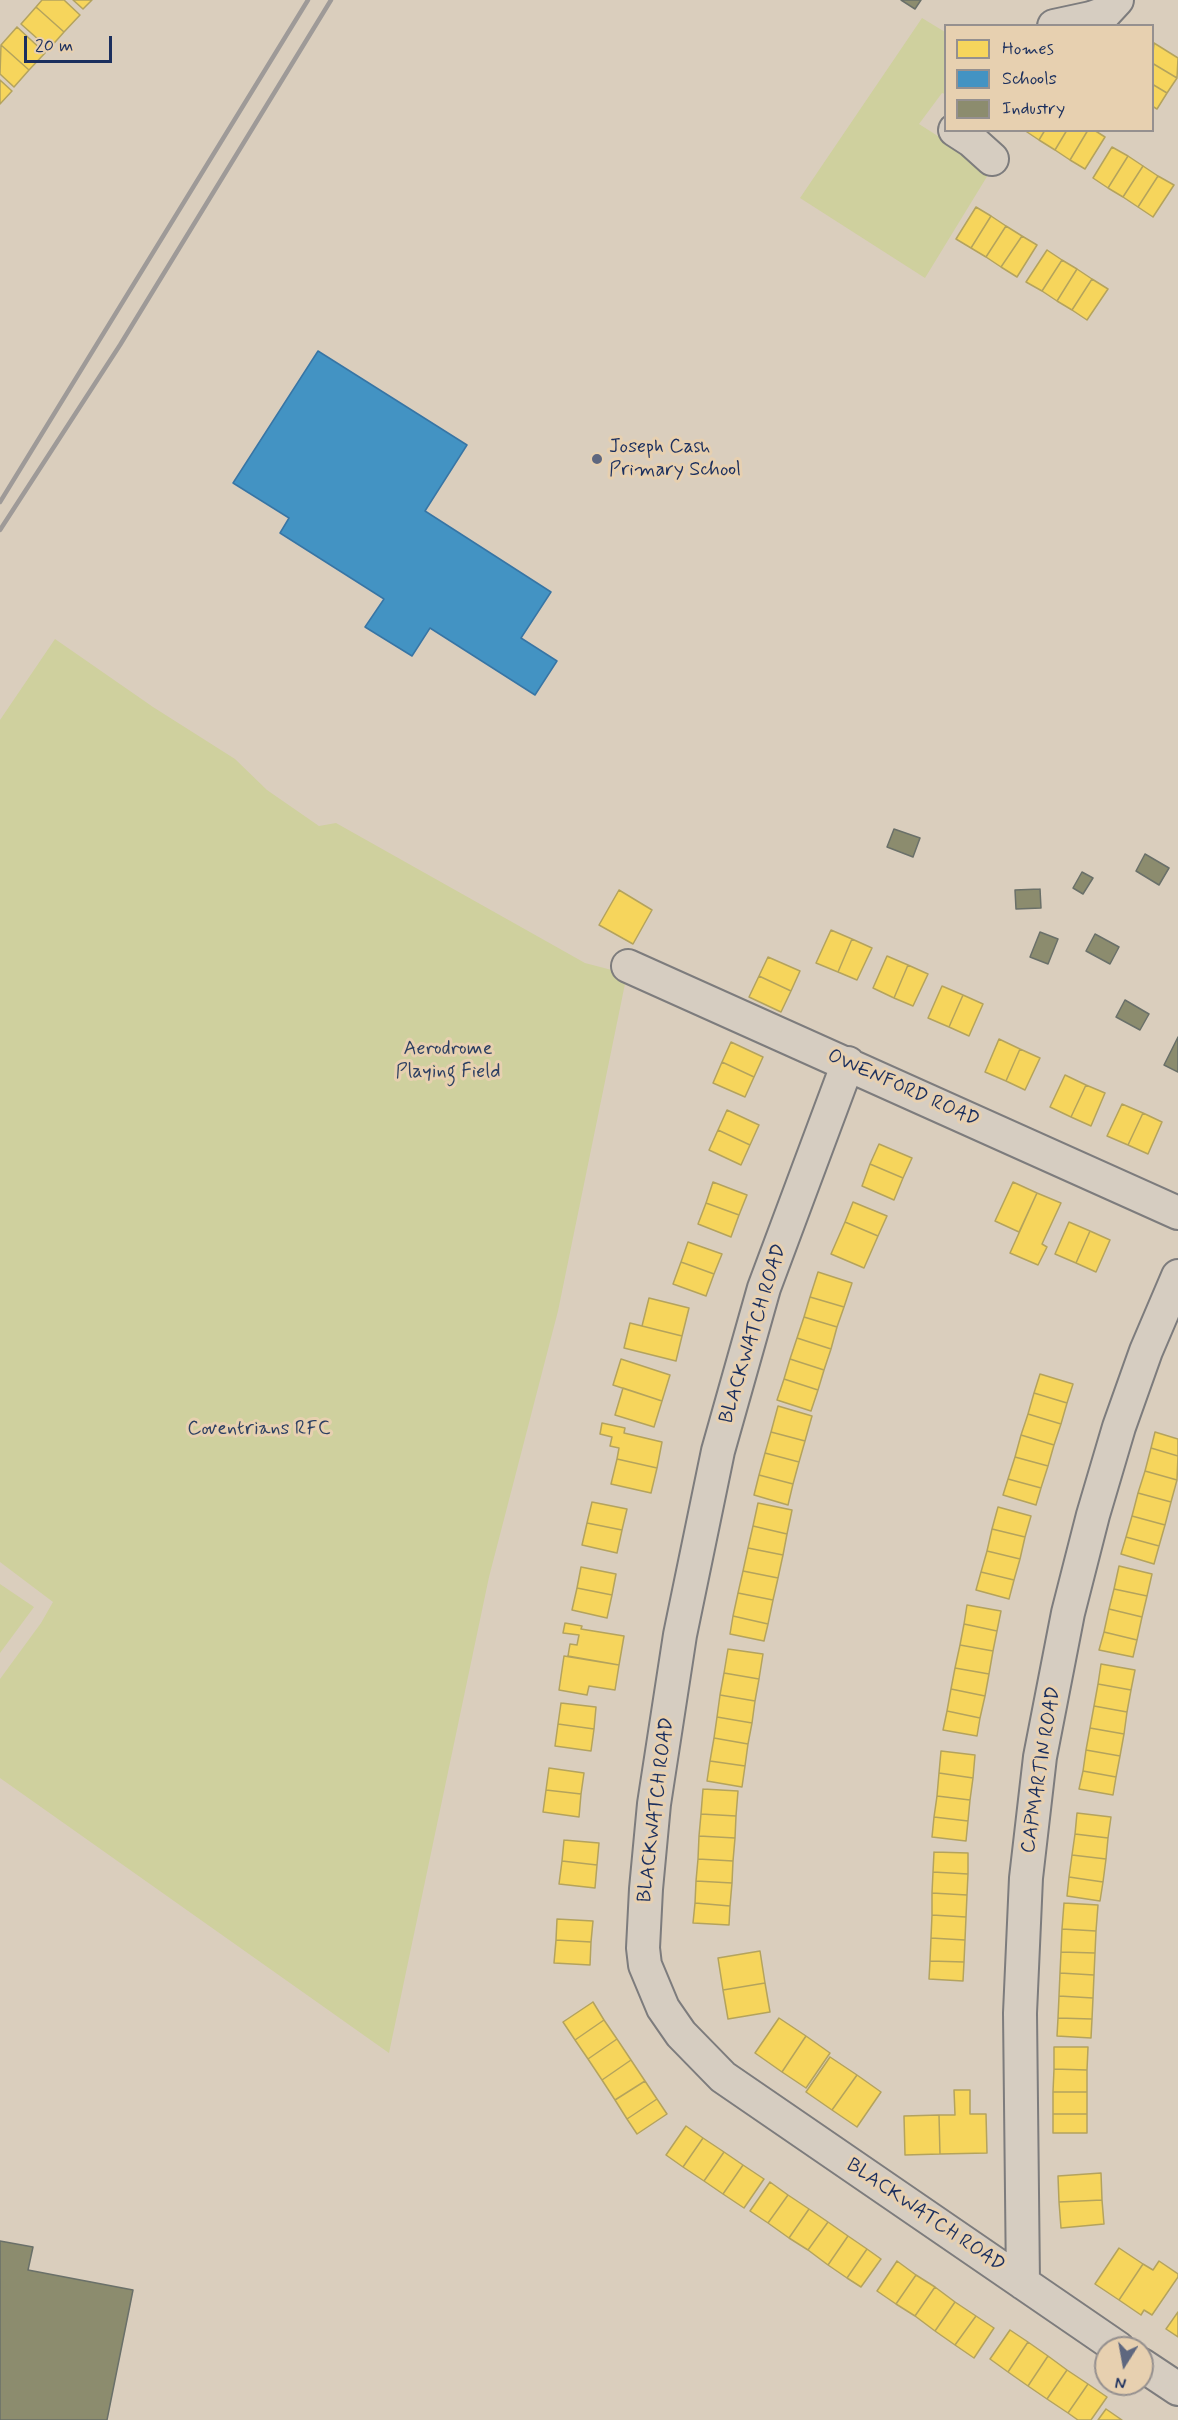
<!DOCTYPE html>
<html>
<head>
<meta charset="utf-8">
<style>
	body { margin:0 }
	#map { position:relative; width:1178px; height:2420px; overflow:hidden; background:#dacebd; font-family:Mynerve,sans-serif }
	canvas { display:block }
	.legend { position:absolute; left:944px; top:24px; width:210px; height:108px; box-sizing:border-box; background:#e7d0b0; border:2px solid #95908f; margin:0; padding:8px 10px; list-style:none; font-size:18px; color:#1b2f5e }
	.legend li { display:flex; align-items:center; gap:12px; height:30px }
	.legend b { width:30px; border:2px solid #95908f }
	.north { position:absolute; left:1094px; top:2336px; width:60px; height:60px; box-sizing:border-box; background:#e7d0b0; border:2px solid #95908f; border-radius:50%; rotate:191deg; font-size:16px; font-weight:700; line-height:24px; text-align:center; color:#1b2f5e }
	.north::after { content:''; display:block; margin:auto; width:21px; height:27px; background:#5e677f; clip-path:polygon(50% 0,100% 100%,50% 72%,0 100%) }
	.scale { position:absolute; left:24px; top:36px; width:88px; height:27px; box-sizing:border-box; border:3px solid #1b2f5e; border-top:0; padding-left:8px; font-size:18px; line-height:21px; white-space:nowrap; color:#1b2f5e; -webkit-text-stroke:4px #e7d0b0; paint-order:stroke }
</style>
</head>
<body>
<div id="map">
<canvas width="1178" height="2420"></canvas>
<ul class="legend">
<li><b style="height:16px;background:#f6d55c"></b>Homes</li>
<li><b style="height:16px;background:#4393c3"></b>Schools</li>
<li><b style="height:16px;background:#8c8c6e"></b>Industry</li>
</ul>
<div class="north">N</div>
<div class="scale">20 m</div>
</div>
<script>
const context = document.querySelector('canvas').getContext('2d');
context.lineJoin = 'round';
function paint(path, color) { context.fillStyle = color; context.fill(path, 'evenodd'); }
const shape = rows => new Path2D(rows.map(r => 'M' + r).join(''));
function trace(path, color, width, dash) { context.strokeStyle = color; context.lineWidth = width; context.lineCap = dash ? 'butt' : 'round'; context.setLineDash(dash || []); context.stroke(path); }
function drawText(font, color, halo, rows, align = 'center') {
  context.font = font + ' Mynerve,sans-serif'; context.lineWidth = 6; context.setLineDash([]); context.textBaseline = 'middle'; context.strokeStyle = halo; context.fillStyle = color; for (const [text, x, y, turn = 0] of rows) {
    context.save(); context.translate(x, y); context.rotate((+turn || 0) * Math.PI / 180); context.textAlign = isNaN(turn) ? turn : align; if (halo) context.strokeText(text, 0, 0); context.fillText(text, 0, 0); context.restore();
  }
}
paint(shape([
	[922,18,945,32,945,94,942,93,919,124,991,170,925,278,800,198],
	[55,639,153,707,235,759,267,790,319,826,336,823,585,963,627,974,558,1311,489,1577,389,2053,0,1778,0,1679,41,1623,53,1602,0,1562,0,720],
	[0,1584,34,1607,0,1653]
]), '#cfd09e');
const homes = shape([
	[42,0,64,0,80,15,64,32,36,7,42,0],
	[73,0,92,0,83,9,73,0],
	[36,7,64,32,49,49,21,24,36,7],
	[17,27,45,53,29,70,1,45,17,27],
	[1154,43,1178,58,1177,78,1152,63,1154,43],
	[1,45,29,70,14,87,0,74,1,45],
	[1152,63,1177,78,1167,93,1152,84,1152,63],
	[0,80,12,91,0,104,0,80],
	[1152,84,1167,93,1157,109,1152,106,1152,84],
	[1024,130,1045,130,1039,140,1024,130],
	[1045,130,1067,130,1055,150,1039,140,1045,130],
	[1067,130,1088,130,1070,160,1055,150,1067,130],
	[1088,130,1094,130,1105,137,1085,169,1070,160,1088,130],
	[1112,147,1128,156,1108,188,1093,178,1112,147],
	[1128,156,1143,166,1123,197,1108,188,1128,156],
	[1143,166,1158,176,1138,207,1123,197,1143,166],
	[1158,176,1174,185,1153,217,1138,207,1158,176],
	[976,207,991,216,971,248,956,239,976,207],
	[991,216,1006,226,986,257,971,248,991,216],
	[1006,226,1022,236,1001,267,986,257,1006,226],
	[1022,236,1037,245,1017,277,1001,267,1022,236],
	[1047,250,1062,260,1042,291,1026,282,1047,250],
	[1062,260,1077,269,1057,301,1042,291,1062,260],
	[1077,269,1092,279,1072,310,1057,301,1077,269],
	[1092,279,1108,289,1087,320,1072,310,1092,279],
	[619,890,652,910,633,944,599,925,619,890],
	[831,930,852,939,838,972,816,963,831,930],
	[852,939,872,948,857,980,838,972,852,939],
	[887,956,908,965,894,998,873,988,887,956],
	[768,957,800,971,791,991,759,976,768,957],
	[908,965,928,974,913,1006,894,998,908,965],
	[759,976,791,991,781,1012,749,997,759,976],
	[942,986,963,995,949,1027,928,1018,942,986],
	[963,995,983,1004,969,1036,949,1027,963,995],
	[999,1039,1020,1049,1006,1081,985,1072,999,1039],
	[731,1042,763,1057,754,1077,722,1062,731,1042],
	[1020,1049,1040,1058,1025,1090,1006,1081,1020,1049],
	[722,1062,754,1077,745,1097,713,1083,722,1062],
	[1065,1075,1086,1085,1071,1117,1050,1107,1065,1075],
	[1086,1085,1105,1093,1091,1126,1071,1117,1086,1085],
	[1122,1104,1143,1113,1128,1145,1107,1136,1122,1104],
	[727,1110,759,1125,750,1145,718,1130,727,1110],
	[1143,1113,1162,1122,1148,1154,1128,1145,1143,1113],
	[718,1130,750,1145,741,1165,709,1150,718,1130],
	[879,1144,912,1158,903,1178,870,1164,879,1144],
	[870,1164,903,1178,894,1200,862,1186,870,1164],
	[713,1182,747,1195,739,1215,706,1203,713,1182],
	[1013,1182,1037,1193,1019,1232,995,1221,1013,1182],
	[1037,1193,1061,1203,1042,1244,1047,1247,1038,1265,1010,1253,1037,1193],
	[853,1202,887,1216,878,1236,845,1222,853,1202],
	[706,1203,739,1215,731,1237,698,1224,706,1203],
	[845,1222,878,1236,864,1268,831,1254,845,1222],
	[1069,1222,1090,1231,1076,1263,1055,1254,1069,1222],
	[1090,1231,1110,1240,1096,1272,1076,1263,1090,1231],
	[688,1242,722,1254,714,1274,681,1262,688,1242],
	[681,1262,714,1274,706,1296,673,1284,681,1262],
	[818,1272,852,1283,844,1307,810,1297,818,1272],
	[810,1297,844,1307,837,1327,804,1317,810,1297],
	[649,1298,689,1308,682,1336,642,1326,649,1298],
	[804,1317,837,1327,831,1349,797,1338,804,1317],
	[630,1323,682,1336,676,1361,624,1348,630,1323],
	[797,1338,831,1349,824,1370,790,1359,797,1338],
	[621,1359,670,1375,662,1401,613,1385,621,1359],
	[790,1359,824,1370,818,1390,784,1379,790,1359],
	[1040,1374,1073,1384,1067,1403,1034,1393,1040,1374],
	[784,1379,818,1390,811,1411,777,1400,784,1379],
	[623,1388,662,1401,654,1427,615,1415,623,1388],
	[1034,1393,1067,1403,1061,1424,1028,1414,1034,1393],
	[778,1406,812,1416,805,1441,771,1432,778,1406],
	[1028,1414,1061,1424,1054,1445,1021,1435,1028,1414],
	[602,1423,625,1428,624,1433,662,1442,657,1468,617,1459,619,1448,610,1446,612,1437,600,1434,602,1423],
	[771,1432,805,1441,799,1462,765,1453,771,1432],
	[1155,1432,1178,1439,1178,1456,1151,1448,1155,1432],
	[1021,1435,1054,1445,1048,1466,1015,1457,1021,1435],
	[1151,1448,1178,1456,1177,1480,1145,1471,1151,1448],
	[765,1453,799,1462,793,1484,759,1475,765,1453],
	[1015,1457,1048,1466,1041,1488,1008,1479,1015,1457],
	[617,1459,657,1468,651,1493,611,1484,617,1459],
	[1145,1471,1177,1480,1171,1502,1138,1493,1145,1471],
	[759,1475,793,1484,788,1505,754,1495,759,1475],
	[1008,1479,1041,1488,1036,1505,1003,1495,1008,1479],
	[1138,1493,1171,1502,1165,1525,1132,1516,1138,1493],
	[592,1502,627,1509,622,1530,587,1523,592,1502],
	[758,1503,792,1510,787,1534,753,1526,758,1503],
	[998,1507,1031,1516,1025,1537,992,1529,998,1507],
	[1132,1516,1165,1525,1159,1546,1126,1537,1132,1516],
	[587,1523,622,1530,617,1553,582,1545,587,1523],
	[753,1526,787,1534,783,1555,748,1548,753,1526],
	[992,1529,1025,1537,1020,1559,987,1551,992,1529],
	[1126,1537,1159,1546,1154,1564,1121,1554,1126,1537],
	[748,1548,783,1555,778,1578,743,1571,748,1548],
	[987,1551,1020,1559,1014,1580,981,1572,987,1551],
	[1119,1566,1152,1574,1147,1596,1114,1589,1119,1566],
	[581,1567,616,1574,612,1595,577,1588,581,1567],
	[743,1571,778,1578,773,1600,738,1593,743,1571],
	[981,1572,1014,1580,1009,1599,976,1590,981,1572],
	[577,1588,612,1595,607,1618,572,1610,577,1588],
	[1114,1589,1147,1596,1142,1617,1109,1609,1114,1589],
	[738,1593,773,1600,768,1624,733,1616,738,1593],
	[967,1605,1001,1611,997,1631,964,1624,967,1605],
	[1109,1609,1142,1617,1137,1640,1104,1632,1109,1609],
	[733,1616,768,1624,764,1641,730,1634,733,1616],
	[565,1623,582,1626,581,1629,624,1636,619,1665,568,1656,570,1644,577,1645,579,1635,563,1633,565,1623],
	[964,1624,997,1631,993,1651,960,1645,964,1624],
	[1104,1632,1137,1640,1133,1657,1099,1650,1104,1632],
	[960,1645,993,1651,989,1674,955,1668,960,1645],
	[728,1649,763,1654,759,1679,724,1673,728,1649],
	[564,1656,619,1665,615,1690,589,1686,587,1695,559,1690,564,1656],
	[1101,1664,1135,1670,1131,1690,1098,1684,1101,1664],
	[955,1668,989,1674,985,1696,951,1689,955,1668],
	[724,1673,759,1679,755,1701,720,1695,724,1673],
	[1098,1684,1131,1690,1127,1712,1094,1706,1098,1684],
	[951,1689,985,1696,980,1718,947,1711,951,1689],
	[720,1695,755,1701,752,1723,717,1717,720,1695],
	[561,1703,596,1707,594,1729,558,1724,561,1703],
	[1094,1706,1127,1712,1124,1734,1090,1728,1094,1706],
	[947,1711,980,1718,977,1736,943,1730,947,1711],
	[717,1717,752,1723,748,1744,714,1738,717,1717],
	[558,1724,594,1729,591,1751,555,1746,558,1724],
	[1090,1728,1124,1734,1120,1756,1086,1750,1090,1728],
	[714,1738,748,1744,745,1766,710,1761,714,1738],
	[1086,1750,1120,1756,1116,1777,1083,1771,1086,1750],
	[941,1751,975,1755,973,1778,939,1773,941,1751],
	[710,1761,745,1766,742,1787,707,1781,710,1761],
	[549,1768,584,1773,581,1794,546,1790,549,1768],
	[1083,1771,1116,1777,1113,1795,1079,1789,1083,1771],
	[939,1773,973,1778,970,1800,937,1796,939,1773],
	[703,1789,738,1791,736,1816,701,1814,703,1789],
	[546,1790,581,1794,579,1817,543,1812,546,1790],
	[937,1796,970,1800,968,1821,934,1817,937,1796],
	[1077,1813,1111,1817,1108,1838,1075,1834,1077,1813],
	[701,1814,736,1816,735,1838,699,1836,701,1814],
	[934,1817,968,1821,966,1841,932,1837,934,1817],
	[1075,1834,1108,1838,1106,1859,1072,1855,1075,1834],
	[699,1836,735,1838,733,1861,698,1859,699,1836],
	[564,1840,599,1843,597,1865,562,1861,564,1840],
	[934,1852,968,1853,968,1874,933,1872,934,1852],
	[1072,1855,1106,1859,1103,1882,1069,1877,1072,1855],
	[698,1859,733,1861,732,1883,696,1881,698,1859],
	[562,1861,597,1865,595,1888,559,1884,562,1861],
	[933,1872,968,1874,967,1895,932,1893,933,1872],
	[1069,1877,1103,1882,1100,1901,1067,1896,1069,1877],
	[696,1881,732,1883,730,1906,695,1903,696,1881],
	[932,1893,967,1895,966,1917,932,1915,932,1893],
	[695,1903,730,1906,729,1925,693,1923,695,1903],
	[1064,1903,1098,1905,1096,1931,1062,1929,1064,1903],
	[932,1915,966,1917,965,1940,931,1938,932,1915],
	[557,1919,593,1921,591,1942,556,1940,557,1919],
	[1062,1929,1096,1931,1095,1953,1061,1952,1062,1929],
	[931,1938,965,1940,964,1962,930,1961,931,1938],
	[556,1940,591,1942,590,1965,554,1963,556,1940],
	[760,1951,765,1983,723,1990,718,1958,760,1951],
	[1061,1952,1095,1953,1094,1975,1060,1973,1061,1952],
	[930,1961,964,1962,963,1981,929,1979,930,1961],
	[1060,1973,1094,1975,1093,1998,1059,1996,1060,1973],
	[765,1983,770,2012,728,2019,723,1990,765,1983],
	[1059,1996,1093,1998,1092,2019,1058,2018,1059,1996],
	[593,2002,604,2020,575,2040,563,2022,593,2002],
	[779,2018,806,2036,782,2072,755,2053,779,2018],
	[1058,2018,1092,2019,1091,2038,1057,2036,1058,2018],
	[604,2020,617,2039,588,2059,575,2040,604,2020],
	[806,2036,830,2053,806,2088,782,2072,806,2036],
	[617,2039,631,2060,602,2080,588,2059,617,2039],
	[1054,2047,1088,2047,1087,2070,1054,2069,1054,2047],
	[830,2057,857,2075,832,2110,806,2092,830,2057],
	[631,2060,645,2081,615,2100,602,2080,631,2060],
	[1054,2069,1087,2070,1087,2092,1053,2092,1054,2069],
	[857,2075,881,2092,857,2127,832,2110,857,2075],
	[645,2081,657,2099,627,2119,615,2100,645,2081],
	[954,2090,970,2090,970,2114,986,2114,987,2153,940,2154,939,2115,955,2115,954,2090],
	[1053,2092,1087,2092,1087,2114,1053,2114,1053,2092],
	[657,2099,667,2114,637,2134,627,2119,657,2099],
	[1053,2114,1087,2114,1087,2133,1053,2133,1053,2114],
	[939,2115,940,2154,905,2155,904,2116,939,2115],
	[686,2126,703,2138,683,2167,666,2155,686,2126],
	[703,2138,724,2152,704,2181,683,2167,703,2138],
	[724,2152,743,2165,723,2194,704,2181,724,2152],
	[743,2165,764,2179,744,2208,723,2194,743,2165],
	[1101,2173,1102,2200,1059,2202,1058,2176,1101,2173],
	[770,2182,788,2195,768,2223,750,2211,770,2182],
	[788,2195,809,2209,789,2238,768,2223,788,2195],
	[1102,2200,1104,2224,1061,2228,1059,2202,1102,2200],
	[809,2209,828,2222,808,2250,789,2238,809,2209],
	[828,2222,848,2236,828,2265,808,2250,828,2222],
	[848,2236,867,2249,847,2278,828,2265,848,2236],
	[1119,2248,1143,2264,1119,2300,1095,2284,1119,2248],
	[867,2249,881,2259,861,2287,847,2278,867,2249],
	[897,2261,916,2275,896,2304,877,2291,897,2261],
	[1159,2261,1178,2274,1178,2277,1152,2315,1144,2310,1141,2315,1119,2300,1143,2264,1153,2270,1159,2261],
	[916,2275,935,2287,915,2316,896,2304,916,2275],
	[935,2287,955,2302,935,2331,915,2316,935,2287],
	[955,2302,976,2316,955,2345,935,2331,955,2302],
	[1178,2312,1178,2337,1166,2329,1178,2312],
	[976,2316,994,2328,974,2358,955,2345,976,2316],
	[1010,2330,1028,2342,1008,2372,990,2359,1010,2330],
	[1028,2342,1048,2356,1028,2386,1008,2372,1028,2342],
	[1048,2356,1067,2370,1047,2399,1028,2386,1048,2356],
	[1067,2370,1088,2384,1068,2413,1047,2399,1067,2370],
	[1088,2384,1107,2397,1091,2420,1078,2420,1068,2413,1088,2384],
	[1106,2409,1122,2420,1098,2420,1106,2409]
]);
paint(homes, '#f6d55c');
trace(homes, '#b4a35d', 1.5);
const schools = shape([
	[318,351,467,445,425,511,551,592,521,638,557,661,535,695,430,628,412,656,365,627,384,599,280,533,289,518,233,483,318,351]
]);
paint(schools, '#4393c3');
trace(schools, '#3775a5', 1.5);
const industry = shape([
	[901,0,921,0,915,9,901,0],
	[894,829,920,838,913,857,887,847,894,829],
	[1145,854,1169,868,1159,885,1136,871,1145,854],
	[1082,872,1093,878,1083,894,1073,888,1082,872],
	[1040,889,1041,908,1016,909,1015,890,1040,889],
	[1040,932,1058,939,1048,964,1030,957,1040,932],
	[1095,934,1119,947,1110,964,1086,951,1095,934],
	[1125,1000,1149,1014,1140,1030,1116,1017,1125,1000],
	[1178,1037,1178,1072,1164,1065,1178,1037],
	[0,2241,33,2247,28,2270,133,2290,107,2420,0,2420,0,2241]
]);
paint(industry, '#8c8c6e');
trace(industry, '#6a7069', 1.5);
const street = shape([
	[1054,26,1091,18,1105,13,1117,0],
	[955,130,972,141,992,159],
	[628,966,1178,1213],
	[848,1063,764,1288,718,1451,680,1635,654,1804,646,1889,643,1948,645,1965,663,2008,681,2034,723,2077,1118,2348],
	[1023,2283,1020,2013,1026,1878,1040,1757,1068,1613,1093,1515,1119,1427,1146,1351,1178,1276],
	[1142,2365,1178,2389]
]);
trace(street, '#7d7c7d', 36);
trace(street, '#d6cdc1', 32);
trace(shape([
	[0,502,308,0],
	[0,530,120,345,331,0]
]), '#9e9a98', 4.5);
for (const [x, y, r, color] of [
	[597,459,6,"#5e677f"]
]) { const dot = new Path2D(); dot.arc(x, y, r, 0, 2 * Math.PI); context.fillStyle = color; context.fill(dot); trace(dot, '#e7d0b0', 2); }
drawText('20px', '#1b2f5e', '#e7d0b0', [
	["Joseph Cash",609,448],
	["Primary School",609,471]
], 'left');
drawText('20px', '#2c3f62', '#e7d0b0', [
	["Aerodrome",448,1050],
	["Playing Field",448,1073],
	["Coventrians RFC",259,1430]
]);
drawText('20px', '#1b2f5e', '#e7d0b0', [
	["OWENFORD ROAD",903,1089,24],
	["BLACKWATCH ROAD",754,1334,-73],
	["CAPMARTIN ROAD",1042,1770,-81],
	["BLACKWATCH ROAD",657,1810,-83],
	["BLACKWATCH ROAD",925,2216,34]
]);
</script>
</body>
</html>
